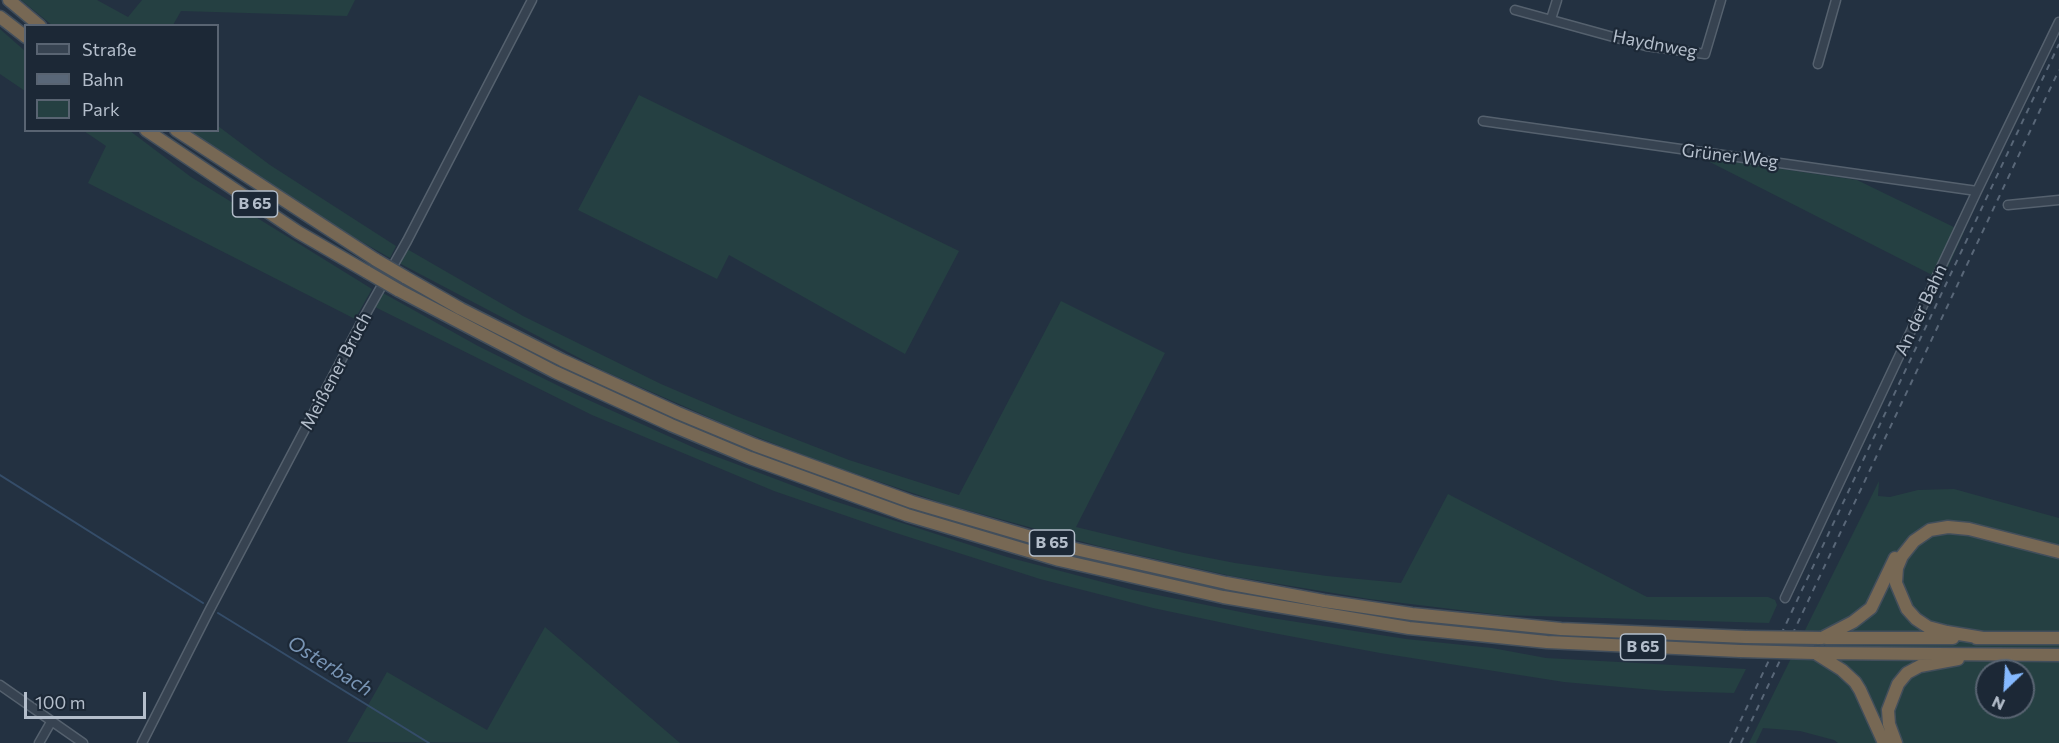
<!DOCTYPE html>
<html>
<head>
<meta charset="utf-8">
<style>
	body { margin:0 }
	#map { position:relative; width:2059px; height:743px; overflow:hidden; background:#233141; font-family:Commissioner,sans-serif }
	canvas { display:block }
	.legend { position:absolute; left:24px; top:24px; width:195px; height:108px; box-sizing:border-box; background:#1c2836; border:2px solid #596472; margin:0; padding:8px 10px; list-style:none; font-size:18px; color:#b4becb }
	.legend li { display:flex; align-items:center; gap:12px; height:30px }
	.legend b { width:30px; border:2px solid #596472 }
	.north { position:absolute; left:1975px; top:659px; width:60px; height:60px; box-sizing:border-box; background:#1c2836; border:2px solid #596472; border-radius:50%; rotate:205deg; font-size:16px; font-weight:700; line-height:24px; text-align:center; color:#b4becb }
	.north::after { content:''; display:block; margin:auto; width:21px; height:27px; background:#85b9ff; clip-path:polygon(50% 0,100% 100%,50% 72%,0 100%) }
	.scale { position:absolute; left:24px; top:692px; width:122px; height:27px; box-sizing:border-box; border:3px solid #b4becb; border-top:0; padding-left:8px; font-size:18px; line-height:21px; white-space:nowrap; color:#b4becb; -webkit-text-stroke:4px #1c2836; paint-order:stroke }
</style>
</head>
<body>
<div id="map">
<canvas width="2059" height="743"></canvas>
<ul class="legend">
<li><b style="height:8px;background:#374351"></b>Straße</li>
<li><b style="height:8px;background:#596778"></b>Bahn</li>
<li><b style="height:16px;background:#254042"></b>Park</li>
</ul>
<div class="north">N</div>
<div class="scale">100 m</div>
</div>
<script>
const context = document.querySelector('canvas').getContext('2d');
context.lineJoin = 'round';
function paint(path, color) { context.fillStyle = color; context.fill(path, 'evenodd'); }
const shape = rows => new Path2D(rows.map(r => 'M' + r).join(''));
function trace(path, color, width, dash) { context.strokeStyle = color; context.lineWidth = width; context.lineCap = dash ? 'butt' : 'round'; context.setLineDash(dash || []); context.stroke(path); }
function drawText(font, color, halo, rows, align = 'center') {
  context.font = font + ' Commissioner,sans-serif'; context.lineWidth = 4.5; context.setLineDash([]); context.textBaseline = 'middle'; context.strokeStyle = halo; context.fillStyle = color; for (const [text, x, y, turn = 0] of rows) {
    context.save(); context.translate(x, y); context.rotate((+turn || 0) * Math.PI / 180); context.textAlign = isNaN(turn) ? turn : align; if (halo) context.strokeText(text, 0, 0); context.fillText(text, 0, 0); context.restore();
  }
}
paint(shape([
	[21,0,97,0,128,17,142,0,355,0,347,16,181,11,173,25,53,26],
	[0,29,25,51,25,91,0,74],
	[639,95,959,251,905,354,729,255,717,279,578,210],
	[218,126,270,165,396,246,390,258,322,219,190,131,218,130],
	[84,131,130,131,191,177,372,289,355,319,88,183,106,146],
	[1700,157,1857,180,1964,232,1942,280],
	[407,249,523,316,661,384,736,416,849,460,959,495,1061,301,1165,353,1076,527,1184,553,1235,563,1327,576,1401,583,1448,494,1647,597,1768,597,1775,600,1777,605,1769,623,1501,615,1369,599,1231,576,1098,546,945,504,824,463,731,427,604,371,399,263],
	[383,293,478,346,573,393,699,450,831,500,1007,557,1133,590,1265,617,1406,639,1492,648,1546,658,1746,669,1734,693,1665,691,1564,682,1380,653,1257,630,1153,608,1040,579,893,532,774,491,592,415,375,307],
	[1879,481,1878,496,1890,497,1918,490,1954,489,2059,518,2059,743,1838,743,1834,740,1800,731,1763,728,1756,743,1749,743],
	[1987,671,2023,671,2023,707,1987,707],
	[545,627,680,743,347,742,387,672,487,730]
]), '#254042');
trace(shape([
	[0,475,203,603],
	[218,613,429,743]
]), '#354d69', 2);
const minor = shape([
	[1515,10,1646,46,1705,54,1721,0],
	[1551,19,1557,0],
	[1818,64,1836,0],
	[1483,121,1977,191],
	[2008,205,2059,200],
	[1785,598,1977,191,2059,22],
	[0,685,83,743],
	[39,743,51,722],
	[142,743,208,613,363,319,407,241,532,0]
]);
const highway = shape([
	[9,0,40,26],
	[0,17,26,37],
	[146,130,298,232,367,272],
	[176,130,376,260],
	[405,277,461,309,562,360,678,413,755,445,912,502,1062,546,1226,583,1324,601,1412,614,1561,629,1746,637],
	[398,290,555,372,671,425,750,458,907,515,1059,560,1223,597,1409,628,1547,642,1740,651],
	[1822,638,1853,622,1871,608,1895,558],
	[1826,638,1953,638],
	[1976,638,2059,638],
	[1983,638,1947,632,1928,627,1916,619,1907,609,1896,583,1897,568,1902,556,1914,541,1930,530,1948,527,1969,529,2059,552],
	[1814,653,2059,655],
	[1815,653,1842,670,1855,682,1860,690,1884,743],
	[1896,743,1889,724,1888,710,1898,684,1907,673,1920,666,1958,659]
]);
trace(minor, '#55616e', 11);
trace(highway, '#424e5b', 15);
trace(minor, '#374351', 8);
trace(highway, '#776854', 12);
trace(shape([
	[1730,743,2059,44],
	[1741,743,2059,70]
]), '#596778', 2, [6, 6]);
const highwayBridge = shape([
	[376,260,405,277],
	[367,272,398,290],
	[1746,637,1820,638],
	[1740,651,1814,653]
]);
trace(highwayBridge, '#424e5b', 15, []);
trace(highwayBridge, '#776854', 12);
for (const [x, y, w] of [
	[255,204,45],
	[1052,543,45],
	[1643,647,45]
]) { const box = new Path2D(); box.roundRect(x - w / 2, y - 13, w, 26, 4.5); context.fillStyle = '#1c2836'; context.fill(box); trace(box, '#b4becb', 1.5); }
drawText('bold 16px', '#b4becb', null, [
	["B 65",255,204],
	["B 65",1052,543],
	["B 65",1643,647]
]);
drawText('18px', '#b4becb', '#1c2836', [
	["Haydnweg",1655,44,11],
	["Grüner Weg",1730,156,7],
	["An der Bahn",1921,310,-65],
	["Meißener Bruch",336,371,-62]
]);
drawText('italic 20px', '#7995b5', '#1c2836', [
	["Osterbach",330,666,32]
]);
</script>
</body>
</html>
